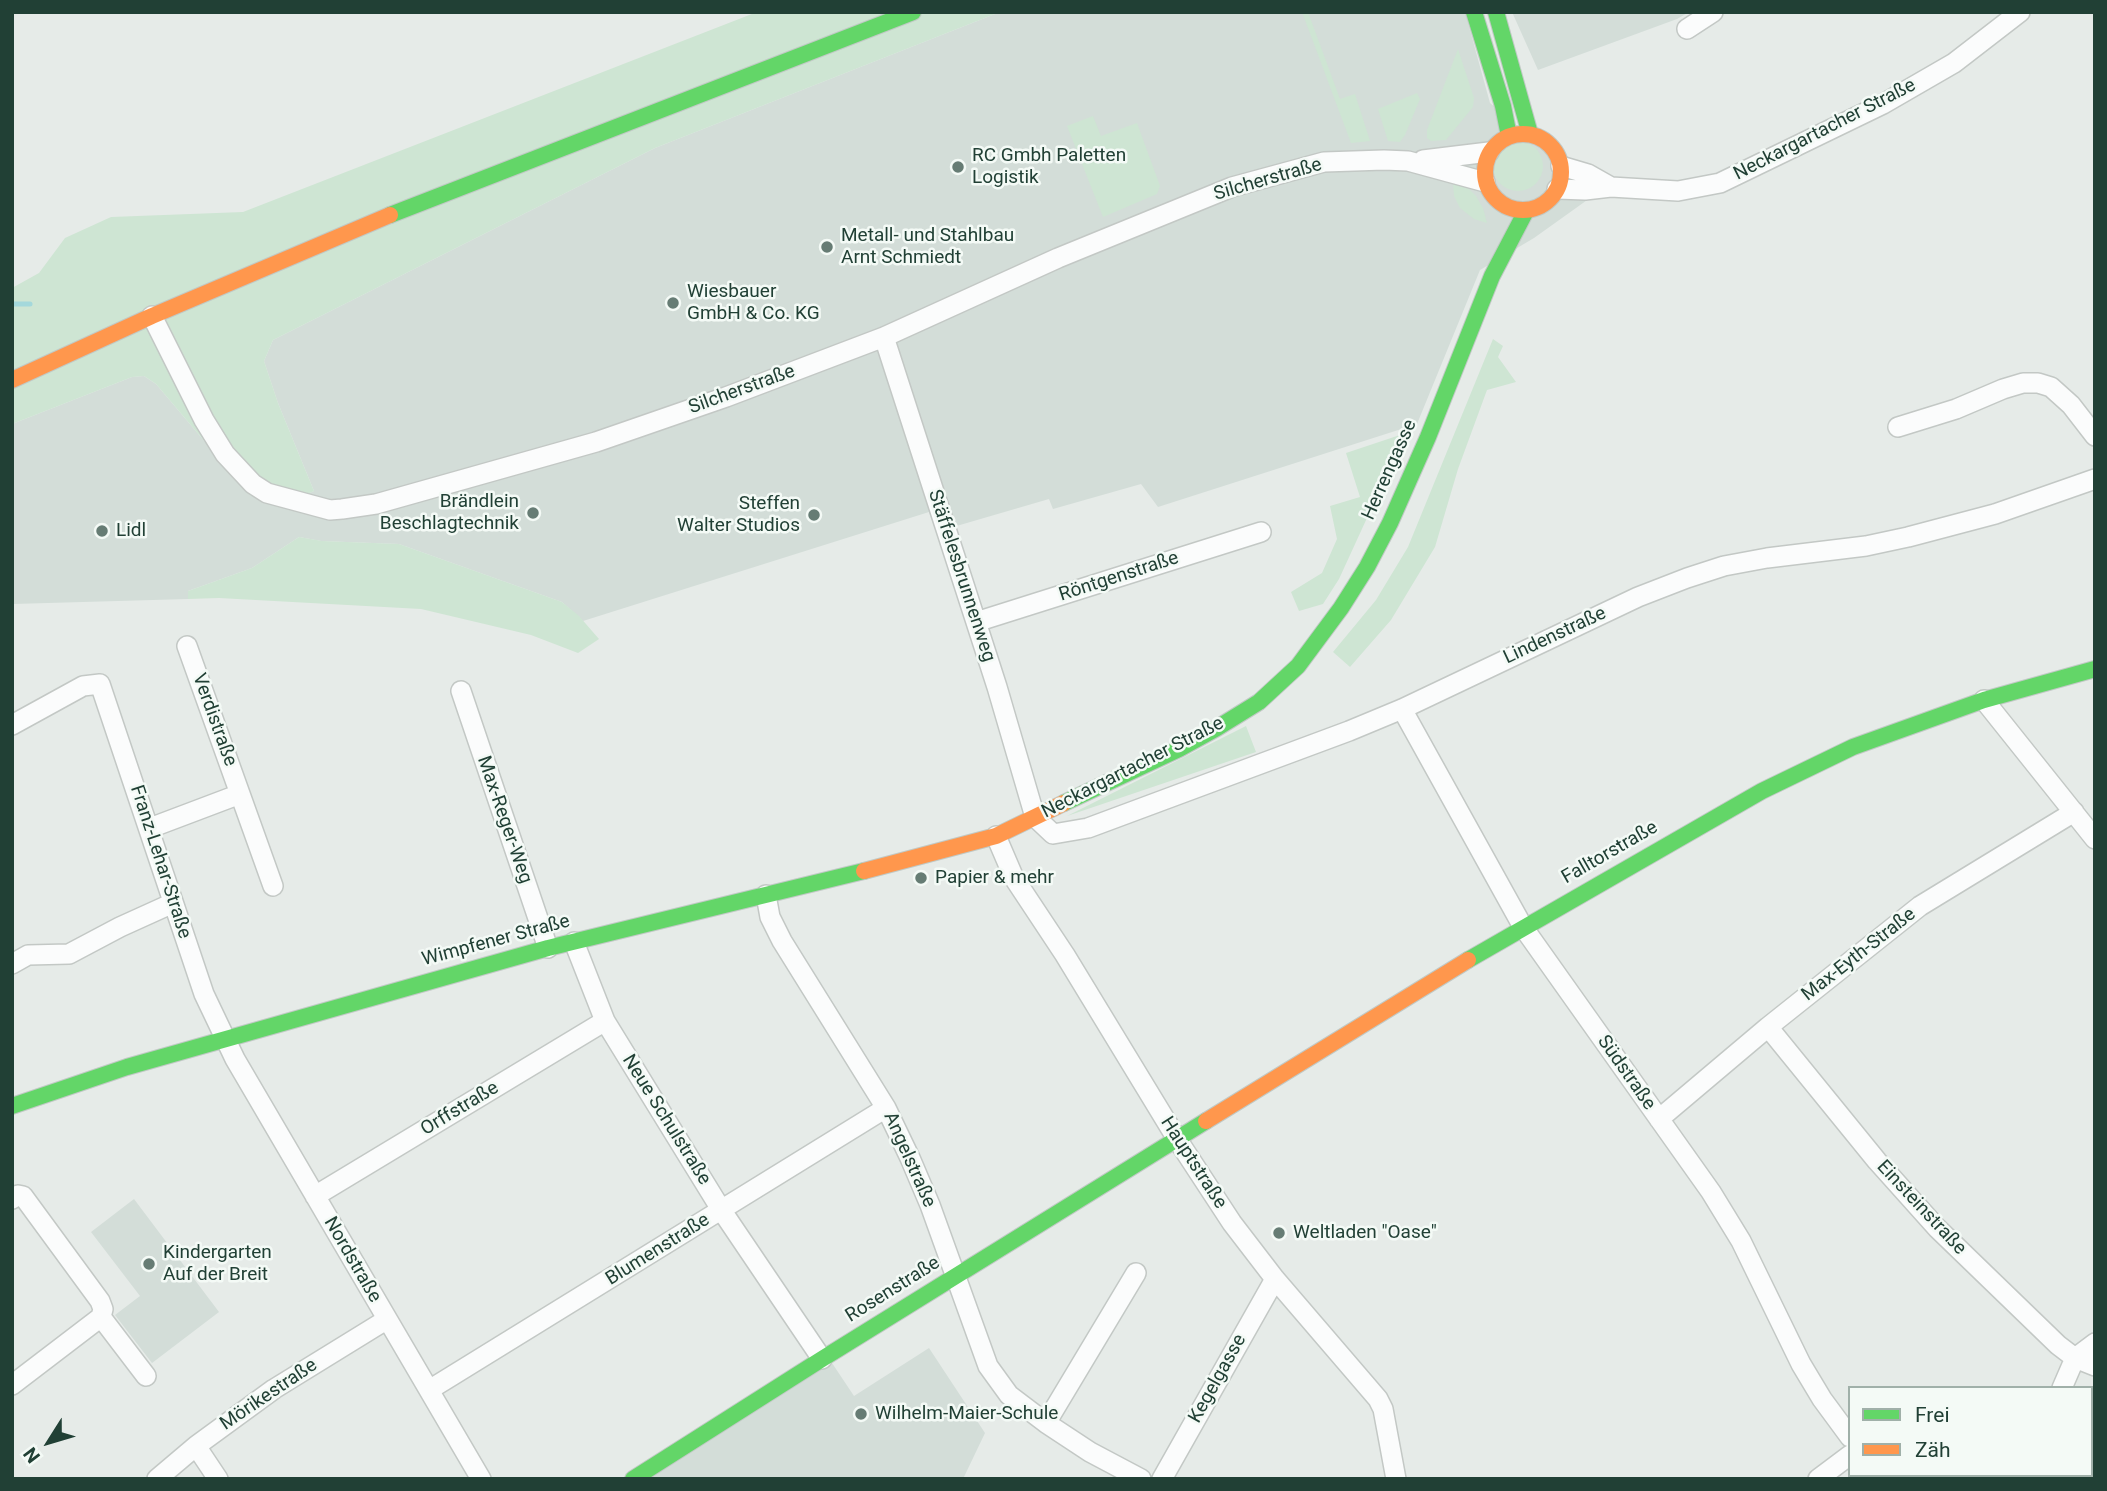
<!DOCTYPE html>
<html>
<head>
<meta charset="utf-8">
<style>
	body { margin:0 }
	#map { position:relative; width:2107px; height:1491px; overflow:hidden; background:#e6ebe8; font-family:Roboto,sans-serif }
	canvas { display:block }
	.frame { position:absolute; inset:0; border:14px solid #214035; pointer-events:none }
	.legend { position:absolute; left:1848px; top:1386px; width:245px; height:91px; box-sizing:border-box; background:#f4faf6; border:2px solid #a0b0a9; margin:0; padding:9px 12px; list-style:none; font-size:21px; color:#214035 }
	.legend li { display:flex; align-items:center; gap:14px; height:35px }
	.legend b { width:35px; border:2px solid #a0b0a9 }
	.north { position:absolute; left:14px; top:1407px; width:70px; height:70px; -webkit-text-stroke:5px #f4faf6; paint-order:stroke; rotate:233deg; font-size:19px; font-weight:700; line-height:28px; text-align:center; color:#214035 }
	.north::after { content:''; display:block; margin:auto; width:24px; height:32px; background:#214035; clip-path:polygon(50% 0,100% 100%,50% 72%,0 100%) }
</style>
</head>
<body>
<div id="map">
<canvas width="2107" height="1491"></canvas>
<div class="frame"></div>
<ul class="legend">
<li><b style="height:9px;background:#63d668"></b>Frei</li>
<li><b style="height:9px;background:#ff974d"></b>Zäh</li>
</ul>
<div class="north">N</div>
</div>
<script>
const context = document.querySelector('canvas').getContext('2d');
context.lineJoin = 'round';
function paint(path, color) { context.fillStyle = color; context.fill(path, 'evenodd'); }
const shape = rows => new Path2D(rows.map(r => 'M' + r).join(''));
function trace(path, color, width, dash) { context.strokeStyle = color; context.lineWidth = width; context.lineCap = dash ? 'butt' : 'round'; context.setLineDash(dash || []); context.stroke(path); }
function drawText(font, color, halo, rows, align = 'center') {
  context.font = font + ' Roboto,sans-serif'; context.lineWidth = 5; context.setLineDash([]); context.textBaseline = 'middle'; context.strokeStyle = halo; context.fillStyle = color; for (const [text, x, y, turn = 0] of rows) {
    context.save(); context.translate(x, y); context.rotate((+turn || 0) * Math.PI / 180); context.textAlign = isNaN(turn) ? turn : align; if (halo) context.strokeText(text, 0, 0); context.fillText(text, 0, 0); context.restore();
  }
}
paint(shape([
	[1000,12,1465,12,1490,103,1597,193,1534,238,1480,270,1417,424,1158,507,1141,484,1053,509,1049,499,936,532,929,512,583,621,562,602,399,544,321,541,299,537,252,568,188,591,188,599,13,604,12,424,132,377,144,376,156,384,250,495,278,507,314,491,278,403,264,361,273,340,655,148],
	[1512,12,1689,12,1677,19,1538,70],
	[134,1199,219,1312,152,1363,115,1315,140,1296,91,1232],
	[929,1348,985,1433,963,1479,647,1479,832,1363,854,1396]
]), '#d3ddd8');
paint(shape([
	[757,12,1000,12,655,148,273,340,264,361,278,403,314,491,278,507,250,495,156,384,144,376,132,377,12,424,12,288,39,273,65,238,111,217,243,212],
	[1302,12,1308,12,1340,99,1355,94,1370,141,1351,143],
	[1458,49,1474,98,1473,107,1446,140,1431,141,1427,138,1427,130],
	[1417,93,1420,99,1405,135,1400,142,1388,141,1378,109],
	[1093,116,1101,136,1137,123,1160,186,1157,194,1103,217,1067,126],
	'1493 166a25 25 0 1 1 50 0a25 25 0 1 1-50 0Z',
	[1453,183,1468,188,1476,196,1483,208,1487,223,1474,219,1460,208,1454,196],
	[1493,339,1503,346,1498,357,1516,382,1487,390,1458,469,1435,547,1391,620,1350,667,1333,652,1376,600,1408,547],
	[1406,433,1339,579,1323,604,1299,611,1291,592,1322,573,1337,539,1330,506,1360,497,1346,453],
	[299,537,322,541,399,544,562,602,579,616,599,639,578,653,531,635,421,609,219,598,188,599,188,591,252,568],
	[1246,726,1256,752,1067,816]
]), '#cee5d3');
trace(shape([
	[12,304,30,304]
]), '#a4d8db', 5);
const street = shape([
	[1687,29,1713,12],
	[1423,160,1489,152],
	[1561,166,1588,174,1611,187],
	[1557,189,1585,190,1611,187,1678,191,1720,183,1883,104,1954,63,2020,12],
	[152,316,204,420,225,454,253,484,267,493,330,510,342,509,376,504,596,442,726,397,884,337,1058,258,1232,187,1324,162,1384,160,1408,161,1485,182],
	[884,337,997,687,1035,817,1053,834,1088,828,1349,731,1402,709,1638,597,1687,578,1724,566,1767,558,1866,546,1908,537,1995,514,2095,479],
	[1898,427,1956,409,2003,389,2023,383,2038,383,2051,387,2071,405,2095,436],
	[976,622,1261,532],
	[187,646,273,886],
	[461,691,548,948],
	[1984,700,2095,839],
	[1402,709,1523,927,1711,1192,1741,1241,1801,1364,1822,1399,1850,1437],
	[12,725,83,686,100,684,204,994,235,1059,481,1479],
	[150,828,240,794],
	[996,836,1014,878,1065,955,1177,1139,1232,1223,1275,1279,1378,1399,1383,1409,1396,1479],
	[766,895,770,917,782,941,886,1108,910,1158,930,1205,988,1366,1009,1395,1046,1423,1090,1452,1141,1479],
	[574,942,605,1021,722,1211,822,1359],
	[12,964,28,955,69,954,120,927,173,903],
	[1768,1027,1877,1161,1937,1228,2058,1345,2075,1358,2095,1366],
	[1659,1119,1768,1027,1920,906,2074,812],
	[315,1196,605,1021],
	[12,1199,18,1195,23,1196,100,1301,103,1309,101,1317,12,1385],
	[101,1317,146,1376],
	[2062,1388,2075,1358,2095,1343],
	[429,1390,886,1108],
	[1046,1423,1136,1273],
	[196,1446,218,1479],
	[1878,1475,1881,1479],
	[157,1479,196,1446,274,1389,386,1320],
	[1162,1479,1275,1279],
	[1818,1479,1850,1455],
	[2032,1479,2033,1475]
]);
const fast = shape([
	[1474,12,1503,106,1509,136],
	[1496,12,1530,134],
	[390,215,913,12],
	[1064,803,1179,749,1217,728,1259,702,1298,666,1341,608,1367,567,1390,523,1428,437,1492,276,1526,211],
	[1468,960,1762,791,1853,747,1984,700,2095,669],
	[12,1106,127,1067,548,948,864,871],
	[633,1479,822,1359,1206,1121]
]);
const slow = shape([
	'1485 172a38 38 0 1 1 76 0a38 38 0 1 1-76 0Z',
	[12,380,152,316,390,215],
	[864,871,996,836,1064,803],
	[1206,1121,1468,960]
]);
trace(street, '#c3c8c5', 22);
trace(fast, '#c1c9c5', 18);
trace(slow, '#c1c9c5', 18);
trace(street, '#fbfcfc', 19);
trace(fast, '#63d668', 16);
trace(slow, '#ff974d', 16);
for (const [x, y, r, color] of [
	[958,167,7,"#667c74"],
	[827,247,7,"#667c74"],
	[673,303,7,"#667c74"],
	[533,513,7,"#667c74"],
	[814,515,7,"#667c74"],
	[102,531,7,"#667c74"],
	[921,878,7,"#667c74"],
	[1279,1233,7,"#667c74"],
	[149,1264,7,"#667c74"],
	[861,1414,7,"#667c74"]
]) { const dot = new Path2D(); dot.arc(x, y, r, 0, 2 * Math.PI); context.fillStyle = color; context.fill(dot); trace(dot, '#f4faf6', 2.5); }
drawText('19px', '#214035', '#f4faf6', [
	["Neckargartacher Straße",1825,130,-27],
	["Silcherstraße",1268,180,-16],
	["Silcherstraße",742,390,-20],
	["Herrengasse",1390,470,-66],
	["Stäffelesbrunnenweg",961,576,72],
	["Röntgenstraße",1119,577,-18],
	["Lindenstraße",1555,636,-25],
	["Verdistraße",214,720,70],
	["Neckargartacher Straße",1133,768,-27],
	["Max-Reger-Weg",504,820,71],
	["Falltorstraße",1610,853,-30],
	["Franz-Lehar-Straße",160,862,72],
	["Wimpfener Straße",496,941,-15],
	["Max-Eyth-Straße",1859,955,-38],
	["Südstraße",1626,1073,55],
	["Orffstraße",460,1109,-31],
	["Neue Schulstraße",666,1120,58],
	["Angelstraße",909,1160,66],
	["Hauptstraße",1193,1163,57],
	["Einsteinstraße",1921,1208,47],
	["Blumenstraße",658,1250,-32],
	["Nordstraße",352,1260,60],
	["Rosenstraße",893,1290,-32],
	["Kegelgasse",1218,1379,-61],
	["Mörikestraße",269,1395,-34]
]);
drawText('19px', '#214035', '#f4faf6', [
	["RC Gmbh Paletten",972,156],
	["Logistik",972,178],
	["Metall- und Stahlbau",841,236],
	["Arnt Schmiedt",841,258],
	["Wiesbauer",687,292],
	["GmbH & Co. KG",687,314],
	["Brändlein",519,502,"right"],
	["Beschlagtechnik",519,524,"right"],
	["Steffen",800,504,"right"],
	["Walter Studios",800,526,"right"],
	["Lidl",116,531],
	["Papier & mehr",935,878],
	["Weltladen \"Oase\"",1293,1233],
	["Kindergarten",163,1253],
	["Auf der Breit",163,1275],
	["Wilhelm-Maier-Schule",875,1414]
], 'left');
</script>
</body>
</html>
